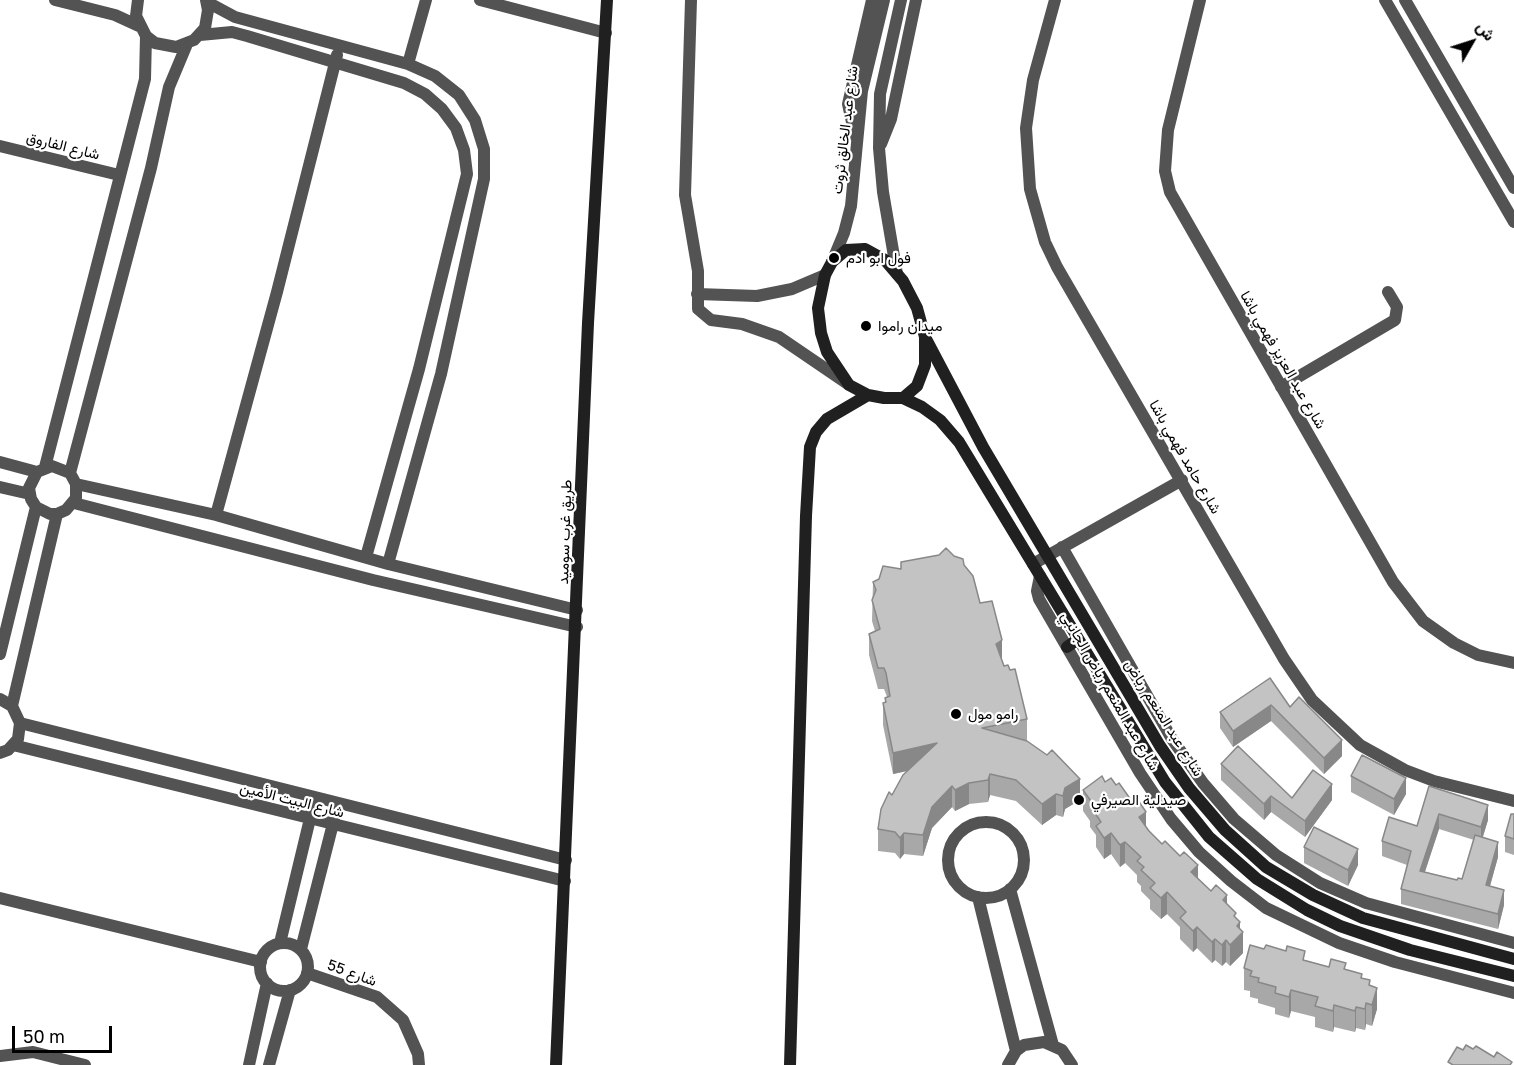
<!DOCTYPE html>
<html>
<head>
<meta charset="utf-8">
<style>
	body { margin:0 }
	#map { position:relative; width:1514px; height:1065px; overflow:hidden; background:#fff; font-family:"Golos Text",Vazirmatn,sans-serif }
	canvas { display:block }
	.north { position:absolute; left:1442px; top:12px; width:60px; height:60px; -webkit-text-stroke:4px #fff; paint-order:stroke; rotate:51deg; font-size:16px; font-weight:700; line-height:24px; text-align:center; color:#000 }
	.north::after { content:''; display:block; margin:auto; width:21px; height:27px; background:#000; clip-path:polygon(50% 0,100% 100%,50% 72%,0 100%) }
	.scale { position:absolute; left:12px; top:1026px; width:100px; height:27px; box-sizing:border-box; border:3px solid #000; border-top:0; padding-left:8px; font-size:18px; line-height:21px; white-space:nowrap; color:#000; -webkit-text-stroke:4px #fff; paint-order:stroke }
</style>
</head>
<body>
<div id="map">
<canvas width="1514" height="1065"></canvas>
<div class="north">ش</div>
<div class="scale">50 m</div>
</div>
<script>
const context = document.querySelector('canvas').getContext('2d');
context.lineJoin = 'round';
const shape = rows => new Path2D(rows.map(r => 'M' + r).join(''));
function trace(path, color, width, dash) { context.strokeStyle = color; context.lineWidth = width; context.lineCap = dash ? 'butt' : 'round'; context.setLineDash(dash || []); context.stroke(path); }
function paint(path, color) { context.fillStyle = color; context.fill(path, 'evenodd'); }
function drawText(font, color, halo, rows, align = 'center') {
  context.font = font + ' "Golos Text",Vazirmatn,sans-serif'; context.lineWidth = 4.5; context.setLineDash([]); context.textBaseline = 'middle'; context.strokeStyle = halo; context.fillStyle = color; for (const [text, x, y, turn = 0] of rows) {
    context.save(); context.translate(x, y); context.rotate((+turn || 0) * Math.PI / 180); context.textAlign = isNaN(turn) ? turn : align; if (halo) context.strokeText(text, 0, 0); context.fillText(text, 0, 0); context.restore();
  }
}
trace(shape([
	[55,0,115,15,139,26],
	[138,0,136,16,146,36,155,43,176,47,194,40,205,28,208,10,206,0],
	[480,0,606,33],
	[691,0,685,195,698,271,698,309,711,320,742,324,779,337,848,384],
	[1055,0,1033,80,1026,128,1030,189,1045,242,1057,267,1284,659,1312,700,1360,745,1405,770,1434,781,1514,801],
	[1200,0,1168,130,1165,171,1170,192,1393,582,1423,621,1454,643,1478,655,1514,663],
	[1385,0,1514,222],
	[1405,0,1514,188],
	[207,2,235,17,408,64,435,76,459,95,475,120,484,149,484,179,441,374,388,564],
	[200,35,232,32,247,36,404,83,425,94,442,109,456,128,464,150,467,174,419,369,366,557],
	[408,64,426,0],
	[855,136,848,104,872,0],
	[881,144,891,119,916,0],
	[0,146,119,175],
	[832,262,844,233,851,206,862,91,884,0],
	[897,274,883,192,879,148,880,94,901,0],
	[697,294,757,296,792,289,825,275],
	[1281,387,1395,320,1397,307,1388,292],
	[0,462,37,472],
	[45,467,145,79,146,36],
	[70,473,52,466,37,472,29,488,31,499,36,507,50,514,57,514,66,510,76,498,76,484,70,473,151,168,169,87,187,44],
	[76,484,216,515,388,564,577,610],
	[0,487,30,494],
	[74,503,373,580,577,627],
	[216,515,277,292,337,55],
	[1062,547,1172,739,1203,783,1234,819,1276,855,1320,883,1366,903,1514,943],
	[1033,564,1182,480],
	[1040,576,1037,591,1039,599,1140,773,1171,819,1199,852,1231,881,1266,908,1339,943,1395,962,1514,993],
	[0,654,36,507],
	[0,699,12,706,20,723,18,739,8,750,0,753],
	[12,706,57,514],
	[20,723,566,860],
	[13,745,565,881],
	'948 860a38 38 0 1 1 76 0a38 38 0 1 1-76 0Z',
	[1010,889,1053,1045],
	[978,897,1016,1051],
	[0,898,261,962],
	[280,943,315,798],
	'260 967a24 24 0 1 1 48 0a24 24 0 1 1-48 0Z',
	[301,949,338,804],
	[307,973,377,997,403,1020,418,1054,419,1065],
	[0,1056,33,1052,85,1065],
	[249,1065,267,983],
	[269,1065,290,990],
	[1008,1065,1016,1051,1024,1045,1044,1042,1062,1050,1072,1065]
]), '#535353', 12);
trace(shape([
	[865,249,885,260,903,281,917,308,925,337,925,365,917,386,903,398,884,398,868,395,849,385,827,352,821,333,818,308,825,275,832,262,846,250,865,249],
	[925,337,983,447,1160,746,1189,788,1225,830,1266,867,1313,895,1363,918,1514,959],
	[903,398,922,407,940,420,959,442,1165,782,1209,837,1257,879,1307,910,1340,926,1410,950,1514,976],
	[1067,647,1078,639],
	[556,1065,588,323,607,0],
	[790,1065,806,516,810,447,816,432,827,419,868,395]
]), '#202020', 12);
paint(shape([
	[954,556,964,565,980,603,1002,661,1027,719,1027,740,1025,741,1080,800,1065,809,1063,817,1056,815,1042,825,1016,801,990,795,988,802,969,804,955,811,952,807,932,828,923,856,904,854,900,859,895,853,878,851,878,829,892,795,908,771,893,774,883,725,883,703,885,703,885,698,887,697,886,694,884,689,878,689,869,655,869,634,875,631,872,621,873,582,901,569],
	[1270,678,1290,707,1342,756,1324,774,1271,721,1233,747,1220,728,1220,712],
	[1221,764,1292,798,1332,800,1305,837,1271,812,1264,820,1221,780],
	[1351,776,1406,794,1394,815,1351,792],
	[1105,782,1149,831,1211,891,1227,904,1236,918,1240,930,1243,953,1230,966,1226,962,1222,966,1215,960,1212,963,1197,948,1193,952,1180,939,1180,927,1167,914,1161,919,1150,909,1150,900,1141,891,1141,886,1137,882,1137,875,1125,863,1120,867,1111,854,1104,859,1096,847,1096,835,1090,827,1090,821,1083,811,1083,790],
	[1429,786,1488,820,1483,837,1498,857,1490,886,1504,905,1498,929,1401,904,1401,889,1407,865,1382,856,1382,841,1417,826],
	[1439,829,1474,840,1462,879,1457,880,1425,872],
	[1514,814,1514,855,1505,852,1505,836],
	[1304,847,1358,865,1348,886,1304,863],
	[1305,960,1329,967,1346,969,1362,978,1370,986,1377,1009,1372,1026,1366,1024,1365,1030,1356,1028,1355,1032,1334,1027,1333,1032,1315,1027,1315,1017,1291,1011,1289,1018,1275,1014,1275,1008,1258,1003,1258,999,1250,997,1250,991,1244,990,1244,968]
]), '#a8a8a8');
paint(shape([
	[1002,640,1002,661,996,644],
	[1271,705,1271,721,1233,747,1233,731],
	[1342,740,1342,756,1324,774,1324,758],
	[937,743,937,764,893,774,893,753],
	[990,774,990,795,988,802,988,780],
	[1406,778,1406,794,1394,815,1394,799],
	[1080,779,1080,800,1065,809,1063,817,1063,796,1065,788],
	[969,783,969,804,955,811,955,790],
	[1332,784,1332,800,1305,837,1305,821],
	[952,786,952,807,932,828,923,856,923,835,932,807],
	[1056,794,1056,815,1042,825,1042,804],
	[1271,796,1271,812,1264,820,1264,804],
	[1488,805,1488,820,1481,842,1481,827],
	[1146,812,1146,833,1139,817],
	[1439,814,1439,829,1420,886,1420,871],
	[904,833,904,854,900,859,900,838],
	[1111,833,1111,854,1104,859,1104,838],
	[1125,842,1125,863,1120,867,1120,845],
	[1498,842,1498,857,1486,900,1486,885],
	[1358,849,1358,865,1348,886,1348,870],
	[1198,865,1198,886,1191,872],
	[1504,890,1504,905,1498,929,1498,914],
	[1167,892,1167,914,1161,919,1161,898],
	[1227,895,1227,916,1223,900],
	[1240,922,1240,934,1243,932,1243,953,1230,966,1230,945,1237,926],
	[1197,927,1197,948,1193,952,1193,931],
	[1215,939,1215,960,1212,963,1212,942],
	[1226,940,1226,962,1222,966,1222,945],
	[1377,988,1377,1009,1372,1026,1372,1005],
	[1291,990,1291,1011,1289,1018,1289,997],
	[1366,1003,1366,1024,1365,1030,1365,1009],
	[1334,1005,1334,1027,1333,1032,1333,1011],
	[1356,1007,1356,1028,1355,1032,1355,1011]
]), '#888');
const building = shape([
	[946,548,954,556,963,559,964,565,973,576,980,603,992,601,1002,640,996,644,1004,666,1008,665,1010,670,1015,669,1027,719,982,728,1027,741,1047,755,1052,750,1080,779,1065,788,1063,796,1056,794,1042,804,1016,780,990,774,988,780,969,783,955,790,952,786,932,807,923,835,904,833,900,838,895,832,878,829,881,809,889,792,892,795,903,775,937,743,893,753,883,703,886,702,885,698,890,696,886,673,884,668,878,668,869,634,880,629,872,600,876,590,873,582,879,579,883,566,901,569,901,562,939,555,946,548],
	[1270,678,1290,707,1299,697,1342,740,1324,758,1271,705,1233,731,1220,712,1270,678],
	[1238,746,1292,798,1313,770,1332,784,1305,821,1271,796,1264,804,1221,764,1238,746],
	[1362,755,1406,778,1394,799,1351,776,1362,755],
	[1102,776,1105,782,1111,778,1116,785,1119,783,1131,800,1136,797,1146,812,1139,817,1149,831,1162,844,1165,841,1180,856,1184,852,1198,865,1191,872,1211,891,1216,885,1227,895,1223,900,1236,913,1234,916,1240,922,1237,926,1243,932,1230,945,1226,940,1222,945,1215,939,1212,942,1197,927,1193,931,1180,918,1186,912,1167,892,1161,898,1150,888,1155,883,1141,870,1144,867,1137,861,1141,857,1125,842,1120,845,1111,833,1104,838,1096,826,1101,822,1090,806,1093,804,1083,790,1102,776],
	[1429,786,1488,805,1481,827,1439,814,1420,871,1457,880,1458,878,1462,879,1475,835,1498,842,1486,885,1504,890,1498,914,1401,889,1411,851,1382,841,1389,817,1417,826,1429,786],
	[1511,814,1514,814,1514,839,1505,836,1511,814],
	[1314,827,1358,849,1348,870,1304,847,1314,827],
	[1250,945,1264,949,1266,945,1286,951,1287,946,1305,951,1303,960,1329,967,1331,959,1346,963,1344,969,1362,974,1361,978,1370,980,1369,985,1377,988,1372,1005,1366,1003,1365,1009,1356,1007,1355,1011,1334,1005,1333,1011,1315,1006,1318,997,1291,990,1289,997,1275,993,1276,987,1258,982,1259,978,1250,976,1252,971,1244,968,1250,945],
	[1466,1045,1473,1049,1476,1046,1494,1057,1497,1052,1512,1062,1510,1065,1453,1065,1448,1062,1457,1047,1463,1050,1466,1045]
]);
paint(building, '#c3c3c3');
trace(building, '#888', 1.5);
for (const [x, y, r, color] of [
	[834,258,6,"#000"],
	[866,326,6,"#000"],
	[956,714,6,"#000"],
	[1079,800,6,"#000"]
]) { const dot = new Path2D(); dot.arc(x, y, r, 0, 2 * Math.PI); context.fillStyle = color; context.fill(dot); trace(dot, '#fff', 2); }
drawText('15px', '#000', '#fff', [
	["شارع عبد الخالق ثروت",845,130,-83],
	["شارع الفاروق",63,146,14],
	["شارع عبد العزيز فهمي باشا",1283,360,60],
	["شارع حامد فهمي باشا",1185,457,60],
	["طريق غرب سوميد",565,532,-88],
	["شارع عبد المنعم رياض الجانبي",1110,691,60],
	["شارع عبد المنعم رياض",1164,718,58],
	["شارع البيت الأمين",292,800,14],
	["شارع 55",352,973,20]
]);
drawText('15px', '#000', '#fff', [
	["فول ابو ادم",846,258],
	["ميدان راموا",878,326],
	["رامو مول",968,714],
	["صيدلية الصيرفي",1091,800]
], 'left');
</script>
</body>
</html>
